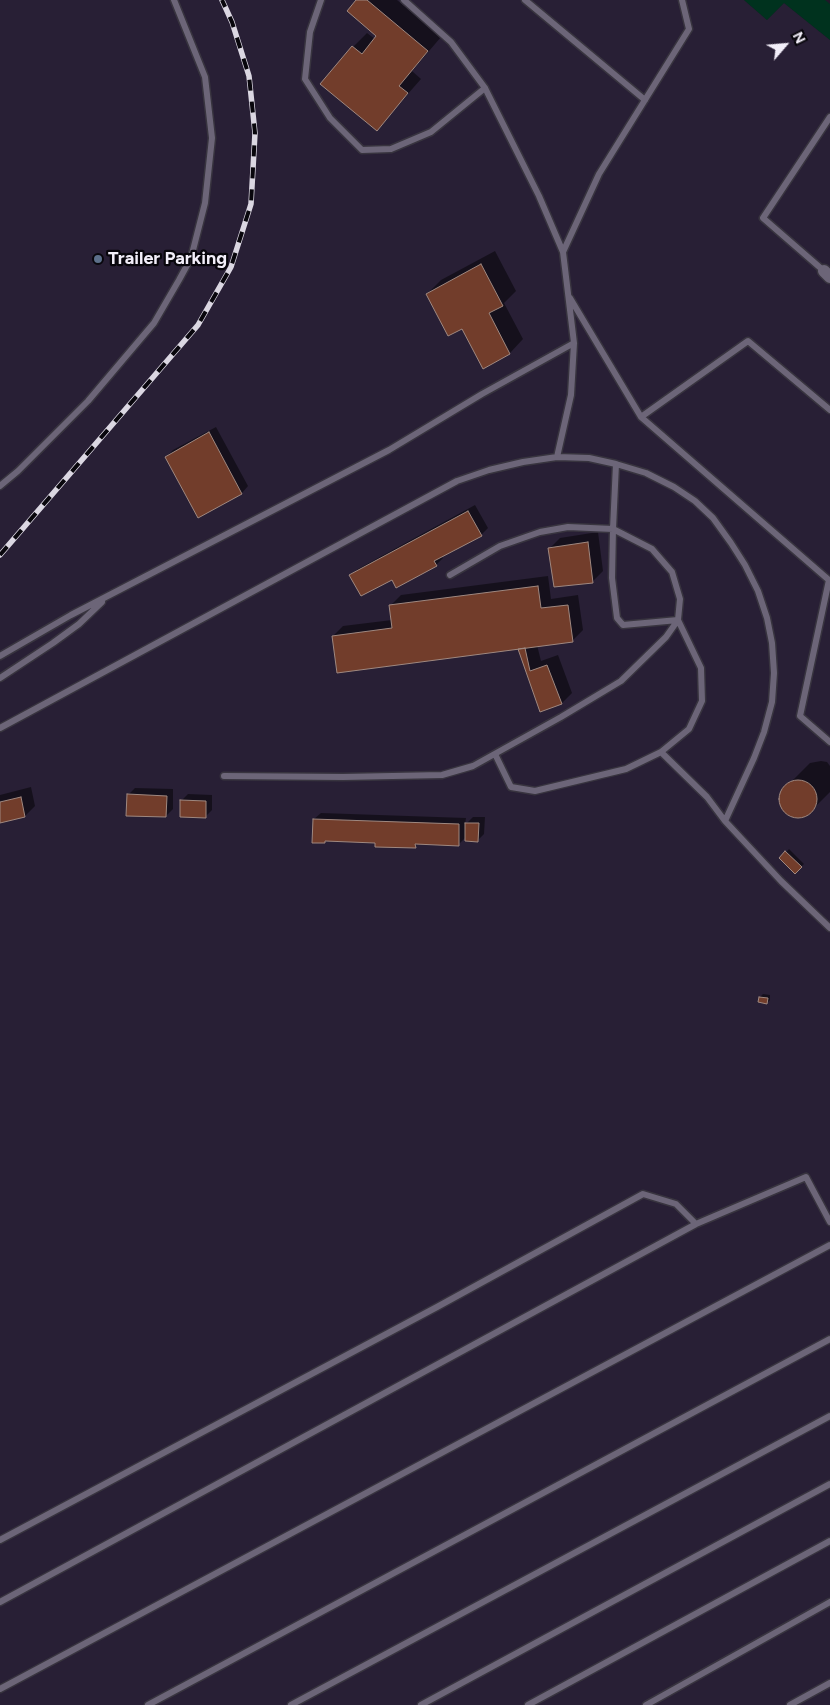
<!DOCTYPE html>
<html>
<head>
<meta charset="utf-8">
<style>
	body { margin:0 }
	#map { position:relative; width:830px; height:1705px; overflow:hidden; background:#1f1929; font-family:Figtree,sans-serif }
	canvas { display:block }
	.north { position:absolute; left:760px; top:20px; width:50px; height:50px; -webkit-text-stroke:4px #08060c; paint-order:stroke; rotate:63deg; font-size:14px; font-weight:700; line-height:20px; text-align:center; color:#f2eef9 }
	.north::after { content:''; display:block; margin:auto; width:18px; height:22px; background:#f2eef9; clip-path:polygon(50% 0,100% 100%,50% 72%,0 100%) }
</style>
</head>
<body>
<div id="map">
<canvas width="830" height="1705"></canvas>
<div class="north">N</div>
</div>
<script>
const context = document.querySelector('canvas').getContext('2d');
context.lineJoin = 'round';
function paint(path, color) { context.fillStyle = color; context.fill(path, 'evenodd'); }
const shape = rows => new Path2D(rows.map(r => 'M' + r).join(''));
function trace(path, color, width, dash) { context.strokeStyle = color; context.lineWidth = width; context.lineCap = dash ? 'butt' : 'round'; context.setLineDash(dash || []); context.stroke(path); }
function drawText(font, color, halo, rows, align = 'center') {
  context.font = font + ' Figtree,sans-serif'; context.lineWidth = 4.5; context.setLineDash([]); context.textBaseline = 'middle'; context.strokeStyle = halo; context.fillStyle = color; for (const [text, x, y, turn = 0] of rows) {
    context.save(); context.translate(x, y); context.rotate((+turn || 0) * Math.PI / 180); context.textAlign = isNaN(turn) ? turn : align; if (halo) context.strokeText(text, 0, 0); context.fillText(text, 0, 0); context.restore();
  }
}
paint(shape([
	[0,0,744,0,767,20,784,3,830,40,830,1705,0,1705]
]), '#281f35');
paint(shape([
	[744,0,825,0,830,4,830,40,784,3,767,20]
]), '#00321e');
paint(shape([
	[358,0,397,0,441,37,412,71,421,79,377,129,322,84,353,47,367,33,375,39,378,36],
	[495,251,516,291,504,303,523,339,510,353,484,367,463,327,427,294,441,280],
	[216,427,248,486,242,493,199,516,166,457,173,450],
	[475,505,488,528,481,535,441,556,443,558,436,565,392,578,351,575,358,569],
	[598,532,603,571,593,581,555,586,550,548,560,538],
	[548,576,551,599,578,595,583,630,572,641,537,645,541,661,558,655,572,693,562,703,540,710,519,648,333,636,343,626,392,620,390,606,401,595],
	[821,761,827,762,830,766,830,792,812,810,802,817,790,815,785,812,780,802,782,791,810,763],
	[31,787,35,806,25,816,0,822,0,795],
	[135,788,173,789,173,809,166,816,128,795],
	[188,794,212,795,212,810,205,817,181,801],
	[321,813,466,818,465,825,473,817,485,817,484,834,478,840,466,837,458,845,418,843,415,847,376,842,327,840,325,842,314,819],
	[789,849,804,864,795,872,781,858],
	[763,994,770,995,770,1000,767,1003,760,997]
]), '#0007');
const building = shape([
	[356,0,367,0,428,51,399,86,408,93,377,131,320,84,352,46,362,54,376,36,347,11,356,0],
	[481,264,503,306,489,313,510,354,483,369,462,329,448,336,426,294,481,264],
	[209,432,242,494,198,518,165,457,209,432],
	[468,511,482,536,434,561,437,566,396,588,392,580,361,596,349,575,468,511],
	[588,542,593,583,554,587,548,548,588,542],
	[538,586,541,608,568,605,573,642,337,673,332,636,392,628,389,605,538,586],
	[525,648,530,671,547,665,562,704,540,712,518,649,525,648],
	'779 799a19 19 0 1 1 38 0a19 19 0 1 1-38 0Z',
	[127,794,167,796,166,817,126,816,127,794],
	[21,797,25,817,0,823,0,802,21,797],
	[180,800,206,801,206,818,180,817,180,800],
	[313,819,459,824,459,846,415,844,416,848,375,847,375,843,325,841,325,843,312,843,313,819],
	[465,823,479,823,478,842,465,841,465,823],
	[785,851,802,867,795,874,779,858,785,851],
	[759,997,768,998,767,1004,758,1002,759,997]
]);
paint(building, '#723d2b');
trace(building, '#9f8880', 1);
const service = shape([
	[321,0,310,32,305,79,330,118,362,150,391,149,431,132,485,88],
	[404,0,451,42,485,88,539,196,563,252,574,343,571,395,557,457],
	[525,0,645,100],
	[563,252,599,174,689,29,682,0],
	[824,271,763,218,830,117],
	[570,298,641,417,830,581],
	[641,417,748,341,830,410],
	[0,486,18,471,88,401,154,323,179,280,191,258,205,203,212,138,205,77,174,0],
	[450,575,500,546,540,532,568,527,613,529,612,578,617,618,623,625,678,620,701,668,702,701,689,729,661,752,626,769,535,791,511,787,495,754],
	[829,580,800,716,830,742],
	[0,656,71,615,389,450,482,394,574,343],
	[0,678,53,643,79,624,102,602],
	[0,728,457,481,489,470,523,462,557,457,589,458,616,464,646,473,674,487,695,501,713,518,731,543,745,565,758,591,767,618,772,643,774,673,772,702,764,732,754,758,725,821,781,881,830,928],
	[661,752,707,797,725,821],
	[224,776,343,777,442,775,473,766,561,717,621,681,666,637,678,620,680,599,672,572,652,549,613,529,616,464],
	[0,1540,437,1307,643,1194,676,1204,696,1224],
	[0,1602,696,1224,806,1177,830,1222],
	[0,1689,830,1245],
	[148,1705,830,1339],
	[291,1705,830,1416],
	[421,1705,830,1484],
	[528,1705,830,1541],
	[646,1705,830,1602],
	[790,1705,830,1683]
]);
const minor = shape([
	[824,271,830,277]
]);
trace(service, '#38343f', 9);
trace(minor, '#38343f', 15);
trace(service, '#6c6578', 6);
trace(minor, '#6c6578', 12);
const rail = shape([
	[0,555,198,325,231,267,251,204,255,133,249,76,232,22,222,0]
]);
trace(rail, '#dbd7e2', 5.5);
trace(rail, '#08060c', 4, [11]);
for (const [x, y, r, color] of [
	[98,259,5,"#5c6f8a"]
]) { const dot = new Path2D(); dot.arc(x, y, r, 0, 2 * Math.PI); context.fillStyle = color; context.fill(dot); trace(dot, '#08060c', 2); }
drawText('bold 18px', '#f2eef9', '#08060c', [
	["Trailer Parking",108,259]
], 'left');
</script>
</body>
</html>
